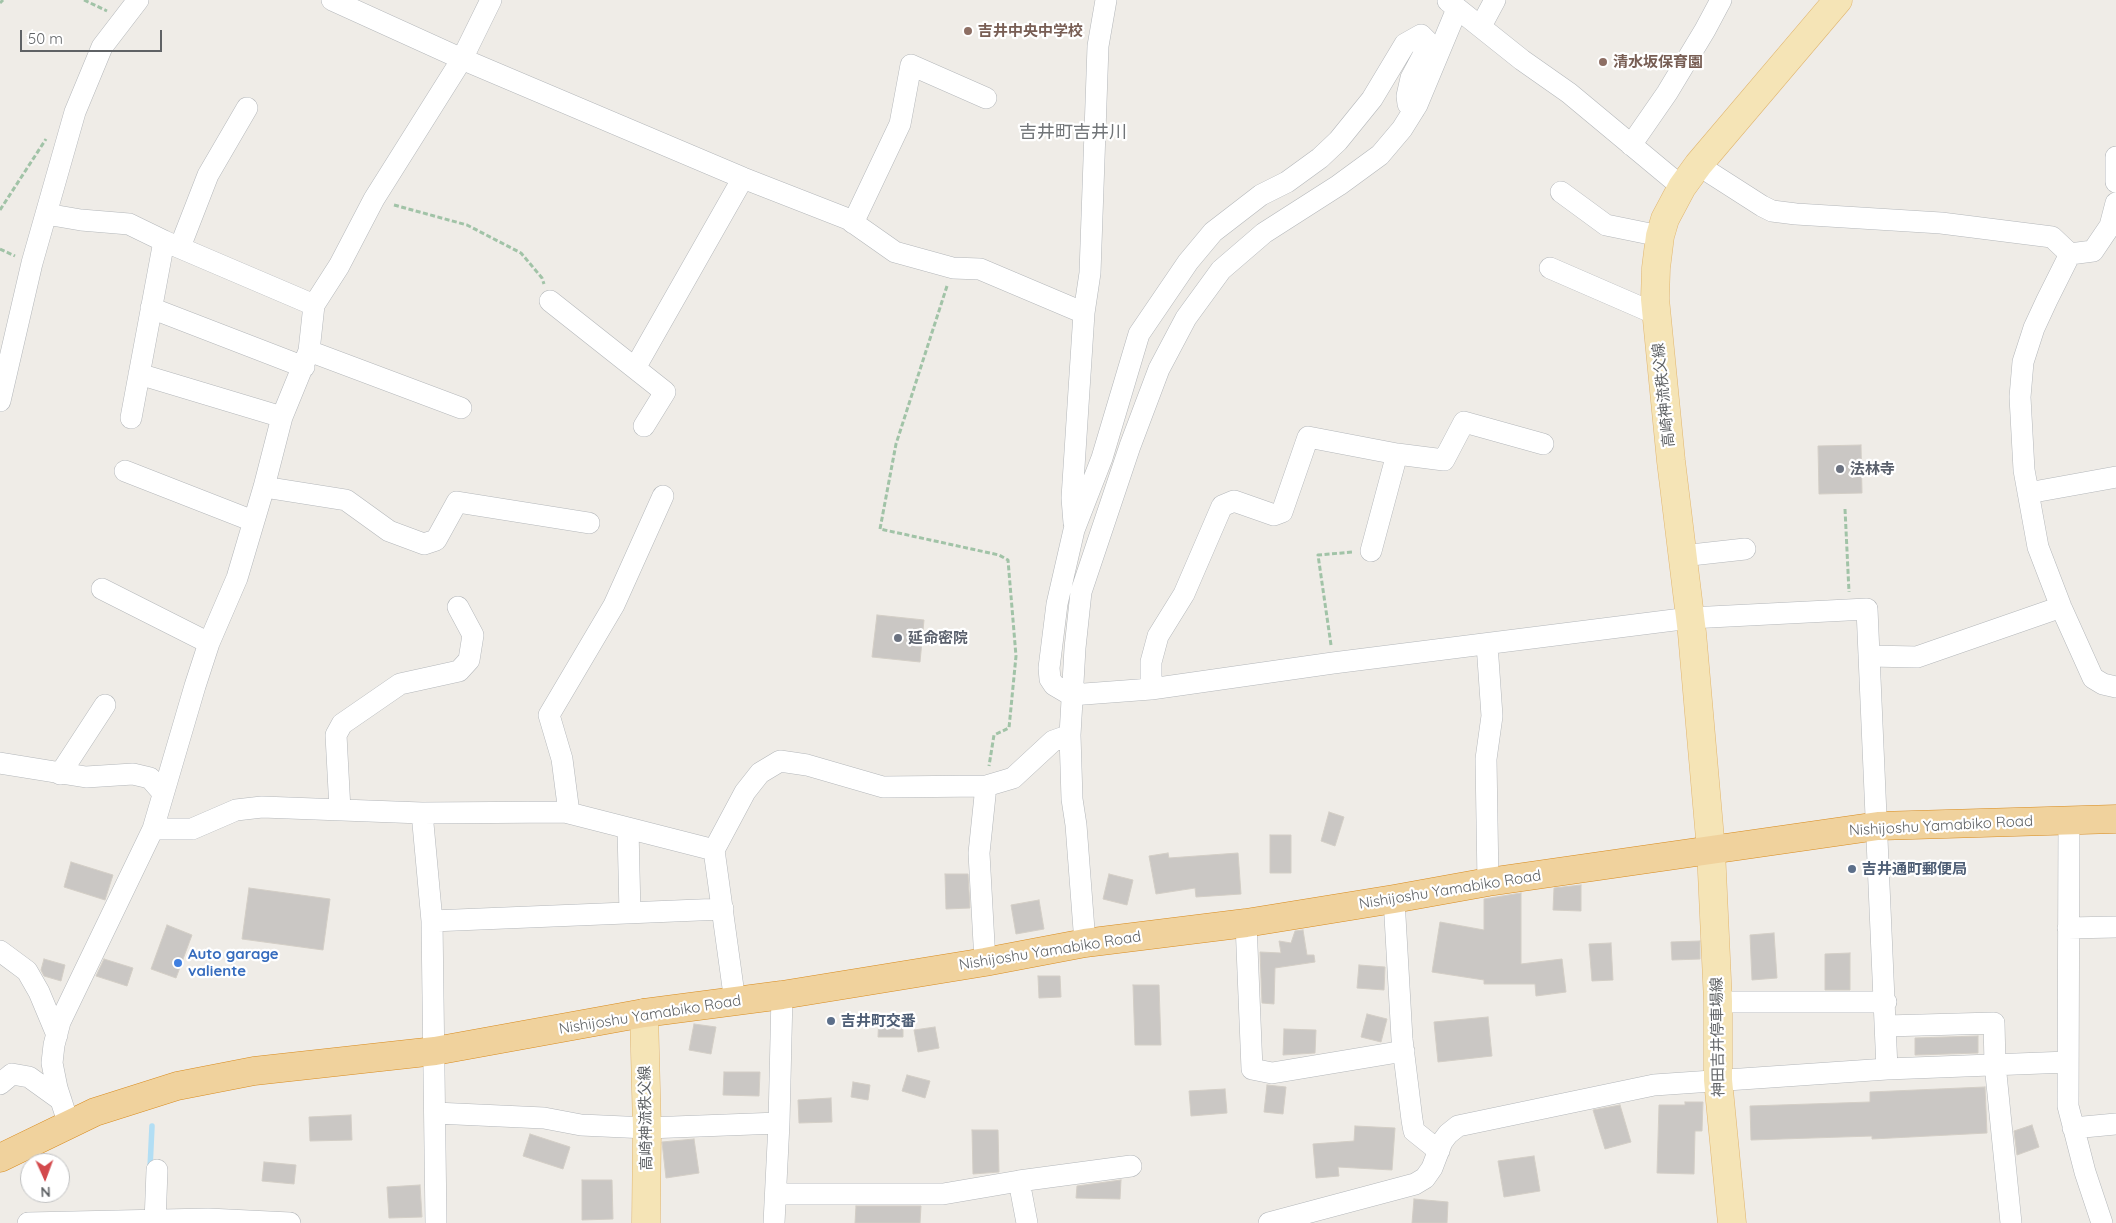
<!DOCTYPE html>
<html>
<head>
<meta charset="utf-8">
<style>
	body { margin:0 }
	#map { position:relative; width:2116px; height:1223px; overflow:hidden; background:#efece7; font-family:Quicksand,sans-serif }
	canvas { display:block }
	.north { position:absolute; left:20px; top:1153px; width:50px; height:50px; box-sizing:border-box; background:#fff; border:1px solid #bfc0c1; border-radius:50%; rotate:178deg; font-size:14px; font-weight:700; line-height:20px; text-align:center; color:#5f6265 }
	.north::after { content:''; display:block; margin:auto; width:18px; height:22px; background:#d3494c; clip-path:polygon(50% 0,100% 100%,50% 72%,0 100%) }
	.scale { position:absolute; left:20px; top:30px; width:142px; height:22px; box-sizing:border-box; border:2px solid #5f6265; border-top:0; padding-left:6px; font-size:15px; line-height:18px; white-space:nowrap; color:#5f6265; -webkit-text-stroke:4px #fff; paint-order:stroke }
</style>
</head>
<body>
<div id="map">
<canvas width="2116" height="1223"></canvas>
<div class="north">N</div>
<div class="scale">50 m</div>
</div>
<script>
const context = document.querySelector('canvas').getContext('2d');
context.lineJoin = 'round';
const shape = rows => new Path2D(rows.map(r => 'M' + r).join(''));
function trace(path, color, width, dash) { context.strokeStyle = color; context.lineWidth = width; context.lineCap = dash ? 'butt' : 'round'; context.setLineDash(dash || []); context.stroke(path); }
function paint(path, color) { context.fillStyle = color; context.fill(path, 'evenodd'); }
function drawText(font, color, halo, rows, align = 'center') {
  context.font = font + ' Quicksand,"Noto Sans JP",sans-serif'; context.lineWidth = 4.5; context.setLineDash([]); context.textBaseline = 'middle'; context.strokeStyle = halo; context.fillStyle = color; for (const [text, x, y, turn = 0] of rows) {
    context.save(); context.translate(x, y); context.rotate((+turn || 0) * Math.PI / 180); context.textAlign = isNaN(turn) ? turn : align; if (halo) context.strokeText(text, 0, 0); context.fillText(text, 0, 0); context.restore();
  }
}
trace(shape([
	[150,1168,152,1126]
]), '#b2def4', 5.5);
const building = shape([
	[1861,445,1862,493,1819,494,1818,446,1861,445],
	[877,615,924,620,920,662,872,657,877,615],
	[1329,812,1344,817,1335,846,1321,841,1329,812],
	[1270,835,1291,835,1291,873,1270,873,1270,835],
	[1168,853,1169,858,1238,853,1241,894,1196,897,1195,888,1156,894,1149,856,1168,853],
	[71,862,113,875,105,900,64,887,71,862],
	[945,874,968,874,970,908,946,909,945,874],
	[1109,874,1133,880,1127,905,1103,899,1109,874],
	[1581,885,1581,911,1553,910,1554,888,1581,885],
	[249,888,330,899,323,950,242,939,249,888],
	[1521,893,1521,964,1562,959,1566,992,1536,996,1535,984,1484,984,1484,980,1432,972,1440,922,1484,930,1484,899,1521,893],
	[1039,900,1044,929,1016,934,1011,905,1039,900],
	[167,925,192,935,176,978,151,969,167,925],
	[1303,930,1307,955,1314,955,1315,962,1275,968,1274,1004,1262,1003,1260,952,1281,953,1279,941,1291,943,1295,931,1303,930],
	[1774,933,1777,978,1752,980,1750,935,1774,933],
	[1700,941,1700,959,1672,960,1671,942,1700,941],
	[1611,943,1613,980,1592,981,1589,944,1611,943],
	[1850,953,1850,990,1825,990,1825,954,1850,953],
	[44,959,65,965,61,981,44,976,41,970,44,959],
	[104,959,133,968,127,986,96,976,104,959],
	[1359,965,1385,967,1384,990,1357,988,1359,965],
	[1038,976,1060,976,1061,997,1039,998,1038,976],
	[1133,985,1159,985,1161,1045,1135,1045,1133,985],
	[1367,1014,1387,1019,1381,1042,1361,1037,1367,1014],
	[879,1015,903,1015,903,1037,878,1037,879,1015],
	[1488,1017,1492,1056,1438,1062,1434,1022,1488,1017],
	[694,1024,716,1027,711,1054,689,1050,694,1024],
	[935,1027,939,1048,918,1052,914,1030,935,1027],
	[1284,1029,1316,1030,1315,1053,1283,1055,1284,1029],
	[1978,1036,1978,1053,1915,1055,1915,1038,1978,1036],
	[724,1072,760,1072,759,1096,723,1095,724,1072],
	[907,1075,930,1081,925,1098,902,1091,907,1075],
	[853,1082,870,1085,868,1100,851,1097,853,1082],
	[1267,1085,1286,1087,1283,1114,1264,1112,1267,1085],
	[1985,1087,1987,1133,1872,1139,1872,1136,1751,1140,1750,1106,1870,1102,1870,1092,1985,1087],
	[1225,1089,1227,1113,1191,1116,1189,1091,1225,1089],
	[831,1098,832,1122,799,1123,798,1100,831,1098],
	[1685,1102,1703,1102,1702,1131,1695,1131,1694,1174,1657,1173,1659,1105,1685,1105,1685,1102],
	[1620,1105,1631,1142,1605,1149,1593,1110,1620,1105],
	[351,1115,352,1140,310,1141,309,1117,351,1115],
	[2032,1125,2039,1147,2017,1155,2014,1131,2032,1125],
	[1355,1126,1395,1128,1392,1170,1338,1167,1339,1176,1316,1178,1313,1144,1354,1141,1355,1126],
	[972,1130,998,1130,999,1172,973,1174,972,1130],
	[530,1134,570,1147,563,1169,523,1156,530,1134],
	[694,1139,699,1173,666,1178,662,1142,694,1139],
	[1534,1156,1540,1191,1504,1197,1498,1161,1534,1156],
	[264,1162,296,1165,294,1184,262,1181,264,1162],
	[582,1180,612,1180,613,1219,582,1220,582,1180],
	[1121,1180,1120,1199,1076,1198,1077,1186,1121,1180],
	[420,1185,422,1217,389,1218,387,1187,420,1185],
	[1414,1199,1448,1202,1447,1223,1412,1223,1414,1199],
	[856,1206,921,1206,920,1223,855,1223,856,1206]
]);
paint(building, '#cac7c4');
trace(building, '#d3cec6', 1);
const minor = shape([
	[332,0,462,59,743,178,848,219,895,252,953,268,980,269,1084,313],
	[1448,1,1522,60,1569,93,1682,187],
	[1481,26,1495,0],
	[1414,110,1408,104,1407,96,1411,78,1426,50,1427,41,1421,35,1405,44,1372,99,1338,141,1320,158,1287,182,1261,195,1213,232,1188,262,1139,334,1102,458,1074,530,1057,604,1049,668,1050,679,1054,685,1071,695,1151,689,1333,663,1690,618,1867,609,1887,1069],
	[1631,145,1667,93,1705,30,1721,0],
	[2116,157,2116,182],
	[1698,165,1762,206,1772,211,1796,214,1941,223,2052,237,2070,254],
	[1561,192,1606,225,1660,236],
	[2116,203,2110,226,2093,251,2070,254,2047,300,2034,328,2023,362,2020,397,2024,470,2038,547,2061,607,2093,678,2103,684,2116,687],
	[46,214,81,220,129,224,164,241,314,305],
	[853,223,900,124,911,65,986,98],
	[180,247,208,175,247,108],
	[1550,268,1656,314],
	[550,301,665,392,644,426],
	[151,308,304,367],
	[309,351,461,408],
	[635,368,743,178],
	[139,374,282,417],
	[0,401,32,263,75,112,102,47,138,0],
	[131,418,164,241],
	[125,471,253,521],
	[264,487,346,500,389,531,424,544,436,540,457,502,589,523],
	[2028,493,2116,477],
	[1074,523,1072,498,1084,313,1090,273,1098,46,1106,0],
	[1371,551,1397,454],
	[1682,556,1745,549],
	[102,589,209,643],
	[1487,644,1492,716,1486,759,1488,882],
	[1869,656,1917,657,2061,607],
	[1151,689,1151,662,1158,636,1184,594,1222,506,1234,501,1274,515,1282,512,1308,437,1397,454,1444,460,1464,422,1543,444],
	[0,763,86,777,133,774,150,778,163,793],
	[60,774,105,705],
	[340,810,336,735,342,724,400,684,459,671,469,660,473,635,458,607],
	[422,813,432,921,436,1223],
	[569,813,562,759,549,715,614,605,663,496],
	[2069,819,2068,1106,2085,1172,2102,1223],
	[153,829,192,829,236,810,262,807,422,813,565,812,714,850],
	[628,829,630,913],
	[1394,899,1402,1039,1412,1120,1414,1131,1439,1151],
	[432,921,723,909],
	[1246,923,1252,1069,1272,1073,1404,1051],
	[2068,928,2116,927],
	[1085,943,1076,825,1072,799,1070,735,1075,648,1081,592,1130,446,1159,369,1186,318,1221,270,1264,233,1339,185,1380,155,1402,129,1417,105,1457,9],
	[0,951,27,971,39,992,57,1035],
	[985,962,979,853,986,786,1013,778,1053,741,1070,735],
	[735,1002,714,850,745,792,760,773,780,761,807,765,883,787,986,786],
	[1718,1002,1886,1002],
	[1886,1026,1994,1023,1995,1064,2011,1223],
	[0,1084,12,1074,29,1077,61,1100],
	[435,1113,544,1118,581,1125,647,1128,779,1123],
	[69,1125,57,1088,52,1063,54,1045,60,1022,153,829,195,686,209,643,237,578,264,487,282,417,309,351,314,305,339,266,374,199,462,59,491,0],
	[2073,1128,2116,1124],
	[1019,1181,1027,1223],
	[776,1194,943,1194,1019,1181,1131,1166],
	[28,1223,208,1219,290,1223],
	[155,1223,157,1170],
	[774,1223,779,1123,782,995],
	[1269,1223,1415,1184,1425,1178,1432,1168,1442,1142,1448,1134,1458,1126,1654,1085,1887,1069,2068,1062]
]);
const major = shape([
	[644,1013,647,1128,646,1223],
	[1732,1223,1718,1080,1718,1002,1711,850,1692,633,1671,461,1655,299,1656,268,1660,236,1665,219,1682,187,1698,165,1838,0]
]);
const highway = shape([
	[0,1158,95,1112,177,1086,254,1071,435,1051,644,1013,782,995,985,962,1085,943,1246,923,1394,899,1488,882,1878,826,2116,819]
]);
trace(minor, '#b4b7ba', 22);
trace(major, '#e0b56f', 29);
trace(highway, '#d88b1e', 29);
trace(shape([
	[84,0,107,11],
	[0,3,3,0],
	[394,205,467,225,521,253,542,278,544,284],
	[0,210,46,139],
	[0,249,15,256],
	[947,286,896,444,880,529,999,555,1008,560,1016,656,1009,728,994,735,989,766],
	[1845,509,1849,592],
	[1331,645,1318,555,1353,552]
]), '#a1c3a7', 3, [5, 2.5]);
trace(minor, '#fff', 21);
trace(major, '#f5e4b6', 28);
trace(highway, '#f0d29d', 28);
for (const [x, y, r, color] of [
	[968,31,5,"#8d6e63"],
	[1603,62,5,"#8d6e63"],
	[1840,469,5,"#6b7280"],
	[898,638,5,"#6b7280"],
	[1852,869,5,"#5c6f8a"],
	[178,963,5,"#3f7fe0"],
	[831,1021,5,"#5c6f8a"]
]) { const dot = new Path2D(); dot.arc(x, y, r, 0, 2 * Math.PI); context.fillStyle = color; context.fill(dot); trace(dot, '#fff', 2); }
drawText('bold 15px', '#785e54', '#fff', [
	["吉井中央中学校",978,31],
	["清水坂保育園",1613,62]
], 'left');
drawText('15px', '#5f6265', '#fff', [
	["高崎神流秩父線",1664,395,-96],
	["Nishijoshu Yamabiko Road",1941,826,-3],
	["Nishijoshu Yamabiko Road",1450,890,-9],
	["Nishijoshu Yamabiko Road",1050,951,-9],
	["Nishijoshu Yamabiko Road",650,1015,-9],
	["神田吉井停車場線",1718,1037,-91],
	["高崎神流秩父線",646,1118,-91]
]);
drawText('bold 15px', '#5b616d', '#fff', [
	["法林寺",1850,469],
	["延命密院",908,638]
], 'left');
drawText('bold 15px', '#4e5e75', '#fff', [
	["吉井通町郵便局",1862,869],
	["吉井町交番",841,1021]
], 'left');
drawText('bold 15px', '#366cbe', '#fff', [
	["Auto garage",188,954],
	["valiente",188,971]
], 'left');
drawText('18px', '#707477', '#fff', [
	["吉井町吉井川",1073,133]
]);
</script>
</body>
</html>
